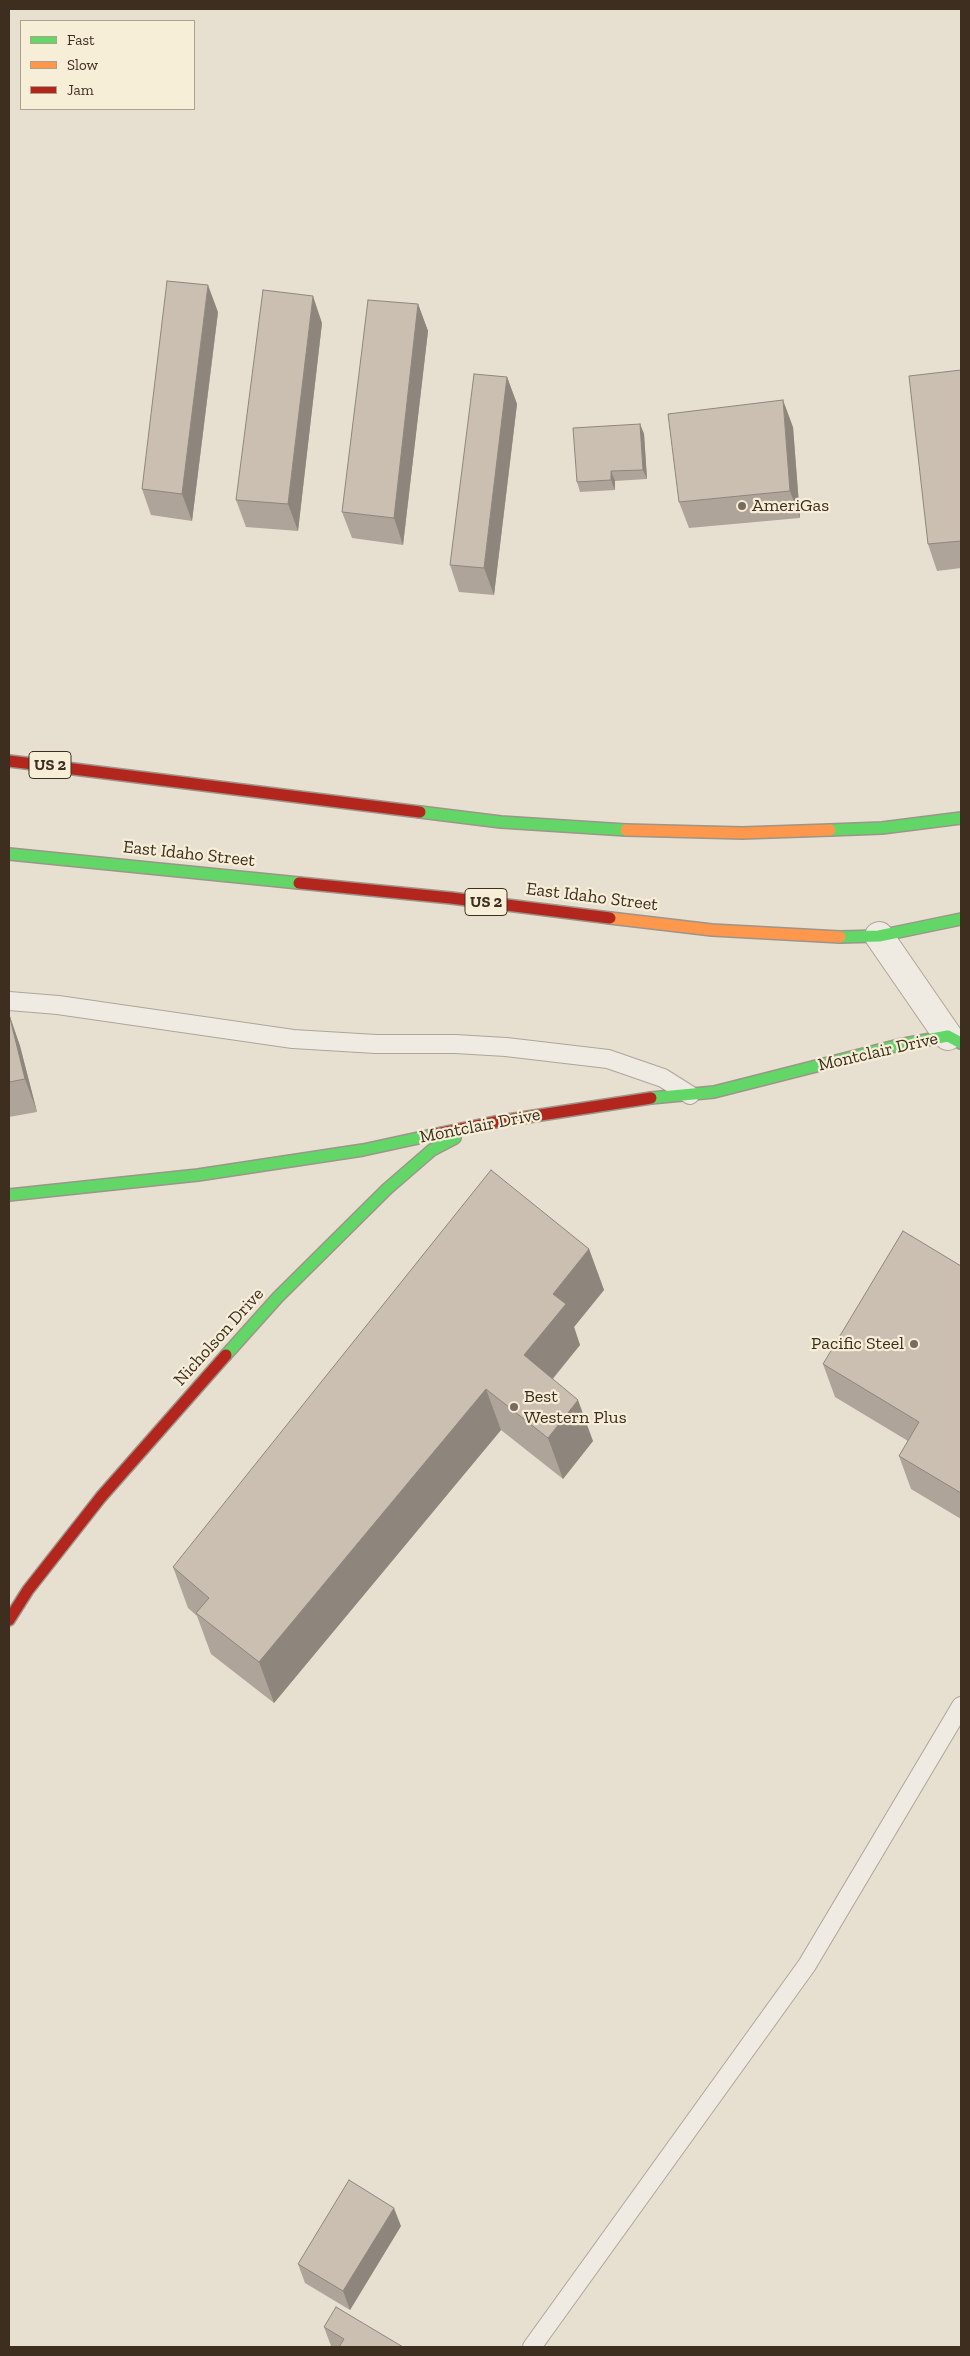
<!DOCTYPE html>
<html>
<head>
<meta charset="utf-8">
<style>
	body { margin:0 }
	#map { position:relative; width:970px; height:2356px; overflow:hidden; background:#e7e0d1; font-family:"Zilla Slab",serif }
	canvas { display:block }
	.frame { position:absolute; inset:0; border:10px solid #3d2e20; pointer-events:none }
	.legend { position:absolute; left:20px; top:20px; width:175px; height:90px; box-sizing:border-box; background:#f7eed8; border:1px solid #ada18e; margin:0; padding:6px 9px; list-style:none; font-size:15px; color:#3d2e20 }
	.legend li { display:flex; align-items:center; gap:10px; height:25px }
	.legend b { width:25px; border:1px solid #ada18e }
</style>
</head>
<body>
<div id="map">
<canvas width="970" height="2356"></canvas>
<div class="frame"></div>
<ul class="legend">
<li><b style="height:6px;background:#63d668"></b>Fast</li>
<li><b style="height:6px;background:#ff974d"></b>Slow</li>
<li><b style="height:6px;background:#b3261e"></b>Jam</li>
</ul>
</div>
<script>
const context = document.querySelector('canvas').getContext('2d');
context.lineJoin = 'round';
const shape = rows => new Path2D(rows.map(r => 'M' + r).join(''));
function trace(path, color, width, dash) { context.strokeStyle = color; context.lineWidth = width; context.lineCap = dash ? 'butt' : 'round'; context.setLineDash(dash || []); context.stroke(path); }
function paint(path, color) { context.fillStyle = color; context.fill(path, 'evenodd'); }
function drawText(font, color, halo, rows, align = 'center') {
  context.font = font + ' "Zilla Slab",serif'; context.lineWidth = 4.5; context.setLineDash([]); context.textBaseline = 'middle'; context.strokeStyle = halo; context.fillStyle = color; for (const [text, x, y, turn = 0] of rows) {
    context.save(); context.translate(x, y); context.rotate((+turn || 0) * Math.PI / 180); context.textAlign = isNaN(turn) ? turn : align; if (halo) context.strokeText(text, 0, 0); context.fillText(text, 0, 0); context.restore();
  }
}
const lane = shape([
	[9,1001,58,1005,293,1039,376,1044,455,1044,506,1047,608,1059,663,1078,690,1095],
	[532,2347,807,1965,961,1706]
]);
const street = shape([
	[879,936,948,1036]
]);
const fast = shape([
	[420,812,501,822,626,830],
	[830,830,882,828,961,818],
	[9,854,299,883],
	[840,937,879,936,961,919],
	[651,1098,714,1092,899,1045,948,1036,961,1043],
	[9,1195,198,1175,363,1150,432,1135],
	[226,1355,278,1297,387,1189,432,1150,455,1138]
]);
const slow = shape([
	[626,830,742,833,830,830],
	[610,918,712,930,840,937]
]);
const jam = shape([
	[9,761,420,812],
	[299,883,451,898,610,918],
	[432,1135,495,1122,651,1098],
	[9,1620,28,1590,101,1497,226,1355]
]);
trace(lane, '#ada599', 20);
trace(street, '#ada599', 30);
trace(fast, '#9c958a', 14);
trace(slow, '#9c958a', 14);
trace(jam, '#9c958a', 14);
trace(lane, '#efebe3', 18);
trace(street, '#efebe3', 28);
trace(fast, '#63d668', 11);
trace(slow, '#ff974d', 11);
trace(jam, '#b3261e', 11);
paint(shape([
	[418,304,428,331,403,545,352,538,342,512],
	[218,312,192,521,151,515,142,489],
	[322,323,298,531,246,527,236,500],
	[961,370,961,568,937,571,928,544],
	[507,377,517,404,494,595,459,592,450,565],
	[640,424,644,434,647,479,615,481,615,490,580,492,577,482],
	[793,427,800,518,689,528,679,502],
	[9,1014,20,1046,37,1112,9,1117],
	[589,1249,604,1290,574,1327,580,1345,553,1379,593,1441,563,1479,501,1430,274,1703,211,1654,197,1616,188,1608,173,1567],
	[961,1266,961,1519,911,1489,899,1456,908,1441,835,1397,823,1364],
	[401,2226,350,2310,305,2283,298,2264],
	[324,2327,403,2347,333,2347,331,2346]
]), '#afa499');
paint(shape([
	[208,285,218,312,192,521,182,494],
	[313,296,322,323,298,531,288,504],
	[418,304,428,331,403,545,394,518],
	[507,377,517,404,494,595,484,568],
	[783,400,793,427,800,518,790,491],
	[640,424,644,434,647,479,643,470],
	[611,471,615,481,615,490,611,480],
	[9,1014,20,1046,37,1112,25,1079],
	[589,1249,604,1290,574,1327,580,1345,538,1396,524,1355,553,1294],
	[486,1389,501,1430,274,1703,259,1662],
	[578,1400,593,1441,563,1479,548,1438],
	[394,2208,401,2226,350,2310,343,2291]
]), '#8e867d');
const building = shape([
	[167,281,208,285,182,494,142,489,167,281],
	[263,290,313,296,288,504,236,500,263,290],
	[368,300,418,304,394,518,342,512,368,300],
	[961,370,961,541,928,544,909,376,961,370],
	[474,374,507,377,484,568,450,565,474,374],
	[783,400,790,491,679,502,668,414,783,400],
	[640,424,643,470,611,471,611,480,577,482,573,428,640,424],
	[9,1014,25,1079,9,1082,9,1014],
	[491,1170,589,1249,553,1294,566,1304,524,1355,578,1400,548,1438,486,1389,259,1662,196,1613,209,1598,173,1567,491,1170],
	[903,1231,961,1266,961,1493,899,1456,919,1422,823,1364,903,1231],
	[349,2180,394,2208,343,2291,298,2264,349,2180],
	[336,2307,403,2347,339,2347,344,2339,324,2327,336,2307]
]);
paint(building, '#cbbfb2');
trace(building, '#8e867d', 1);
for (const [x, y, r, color] of [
	[742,506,5,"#786c5e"],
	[914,1344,5,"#786c5e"],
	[514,1407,5,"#786c5e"]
]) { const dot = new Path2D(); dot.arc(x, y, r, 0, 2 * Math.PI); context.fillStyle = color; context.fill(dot); trace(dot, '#f7eed8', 2); }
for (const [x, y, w] of [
	[50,765,42],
	[486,902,42]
]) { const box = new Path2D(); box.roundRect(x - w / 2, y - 13.5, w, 27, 4); context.fillStyle = '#f7eed8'; context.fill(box); trace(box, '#3d2e20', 1); }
drawText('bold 16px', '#3d2e20', null, [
	["US 2",50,765],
	["US 2",486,902]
]);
drawText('18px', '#3d2e20', '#f7eed8', [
	["AmeriGas",752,506],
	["Pacific Steel",904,1344,"right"],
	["Best",524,1397],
	["Western Plus",524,1418]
], 'left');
drawText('18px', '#3d2e20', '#f7eed8', [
	["East Idaho Street",189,854,6],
	["East Idaho Street",592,897,7],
	["Montclair Drive",878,1052,-13],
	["Montclair Drive",480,1126,-11],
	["Nicholson Drive",219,1337,-48]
]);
</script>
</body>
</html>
